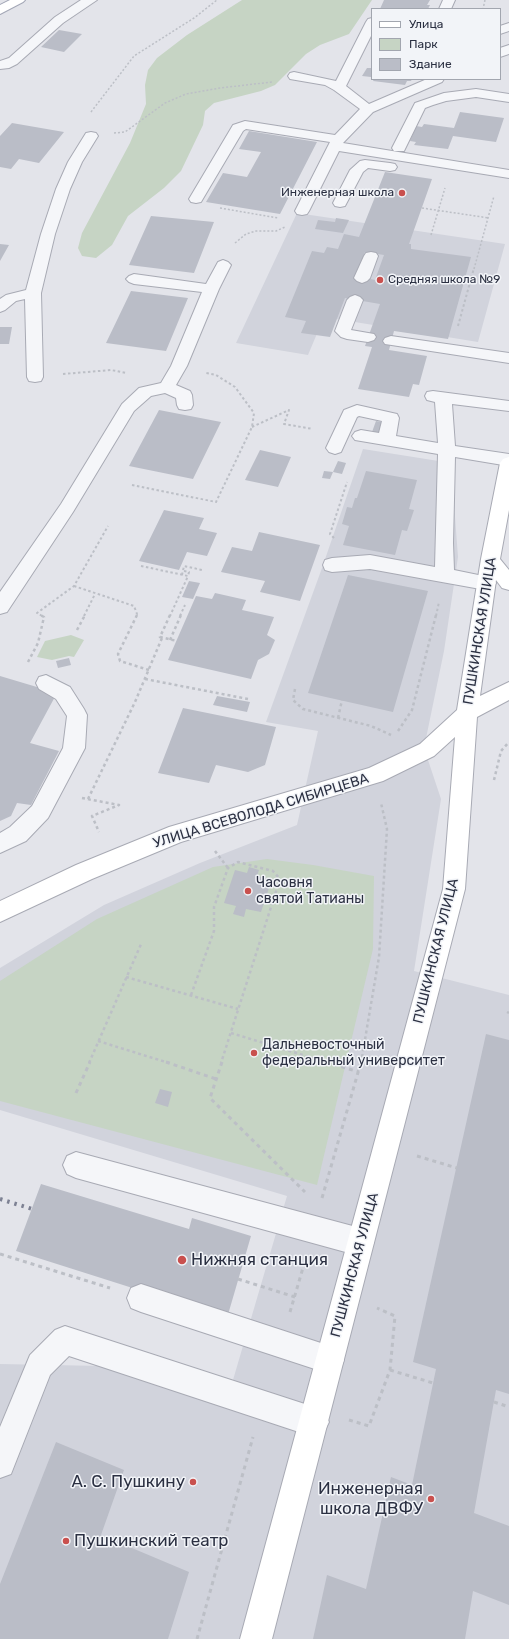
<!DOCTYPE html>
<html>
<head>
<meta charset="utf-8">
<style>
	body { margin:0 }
	#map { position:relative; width:509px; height:1639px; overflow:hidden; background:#e3e4ea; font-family:Rubik,sans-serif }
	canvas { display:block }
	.legend { position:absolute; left:371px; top:8px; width:130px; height:72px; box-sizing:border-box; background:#f2f4f8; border:1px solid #a2a6af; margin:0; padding:5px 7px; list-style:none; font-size:12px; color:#2b3042 }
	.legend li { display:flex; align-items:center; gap:8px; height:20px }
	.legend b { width:20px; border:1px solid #a2a6af }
</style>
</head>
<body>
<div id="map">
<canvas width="509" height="1639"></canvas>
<ul class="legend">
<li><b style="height:5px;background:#fff"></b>Улица</li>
<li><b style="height:11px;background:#c6d4c4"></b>Парк</li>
<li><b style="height:11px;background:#babdc7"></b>Здание</li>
</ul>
</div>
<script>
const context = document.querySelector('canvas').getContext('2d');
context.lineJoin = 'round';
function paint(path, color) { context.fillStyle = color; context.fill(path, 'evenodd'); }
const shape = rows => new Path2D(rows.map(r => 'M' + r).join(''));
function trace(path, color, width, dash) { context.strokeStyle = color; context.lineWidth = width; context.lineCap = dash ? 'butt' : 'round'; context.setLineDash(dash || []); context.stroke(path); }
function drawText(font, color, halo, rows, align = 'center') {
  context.font = font + ' Rubik,sans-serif'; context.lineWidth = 3; context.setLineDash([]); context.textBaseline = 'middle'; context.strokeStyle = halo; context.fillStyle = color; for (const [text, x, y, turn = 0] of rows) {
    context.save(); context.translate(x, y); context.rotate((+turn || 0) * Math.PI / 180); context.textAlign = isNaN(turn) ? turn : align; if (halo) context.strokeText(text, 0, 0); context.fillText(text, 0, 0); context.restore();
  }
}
paint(shape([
	[297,213,505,244,478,342,324,317,308,355,236,343],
	[363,449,451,463,458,557,444,651,424,748,441,799,414,971,509,995,509,1639,0,1639,0,1364,102,1366,228,1397,287,1196,0,1110,0,968,104,905,200,863,297,825,318,731,266,722,322,568]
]), '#d1d3dc');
paint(shape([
	[242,0,372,0,349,34,320,45,306,54,275,85,261,91,214,103,205,111,203,125,181,171,164,188,128,216,112,245,96,258,82,256,78,248,82,233,130,143,146,104,145,85,148,70,157,58,187,35],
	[71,635,84,640,74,657,69,656,52,660,37,657,45,641],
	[267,859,313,865,374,876,373,949,317,1185,0,1101,0,981,97,919,213,867]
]), '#c6d4c4');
paint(shape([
	[384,0,430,0,427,5,430,5,428,9,380,9],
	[59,30,82,34,64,52,41,47],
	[367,68,372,68,371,77,362,76],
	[374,79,412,79,411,81,407,81,405,85,373,81],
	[460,112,504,118,496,142,453,136,448,149,414,145,416,142,410,141,416,126,422,127,424,124,454,128],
	[12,123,64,132,39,163,19,159,11,169,0,167,0,136],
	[249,131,317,142,280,214,206,202,223,173,247,177,261,152,239,149],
	[385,172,432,179,409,244,411,244,411,249,471,257,448,339,394,331,389,350,427,356,419,385,413,384,409,397,358,389,372,347,365,346,380,304,345,298,330,337,301,333,306,321,285,317,312,251,324,253,327,247,338,249,344,234,359,237],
	[365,252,384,255,375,280,355,276],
	[151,216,214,222,194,273,129,265],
	[336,218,349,220,343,233,315,229,318,220,335,222],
	[0,244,9,245,0,261],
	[131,291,188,298,166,351,106,343],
	[0,327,12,327,9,344,0,344],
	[159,410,221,422,193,479,129,466],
	[376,421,386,423,382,434,372,432],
	[260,450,291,457,278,487,245,480],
	[338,461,346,463,342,474,333,472],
	[324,471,333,472,330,479,322,478],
	[366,471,417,480,409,509,414,510,407,531,402,530,395,555,343,545,349,526,342,524,347,507,352,508,355,498,357,498],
	[164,510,204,518,199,529,217,533,207,556,187,552,179,570,139,561],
	[259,532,320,545,300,601,260,592,265,581,221,572,232,547,252,551],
	[348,575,428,591,393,712,308,693],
	[189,581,200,583,193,599,182,597],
	[215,593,246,600,242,610,274,617,267,635,275,640,269,654,258,660,251,679,168,660,196,596,212,599],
	[69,658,71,665,58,668,56,661],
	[0,676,57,693,30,743,59,751,31,805,17,803,11,816,0,821],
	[217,696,250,702,247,712,213,705],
	[183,708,276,727,265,765,248,772,216,765,209,783,158,773],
	[249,867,259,870,257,876,272,879,261,912,246,909,244,917,233,914,236,906,224,903,235,870,247,873],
	[486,1034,509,1040,509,1394,496,1390,474,1513,509,1526,509,1605,473,1591,465,1639,313,1639,327,1575,366,1589,391,1477,412,1485,436,1369,413,1362],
	[160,1089,172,1092,168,1107,155,1103],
	[41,1184,189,1229,192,1218,251,1236,227,1318,16,1251],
	[56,1442,124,1470,101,1535,189,1572,168,1639,0,1639,0,1584]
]), '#babdc7');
const lane = shape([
	[81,0,97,0,63,23,17,64,9,68,0,69,0,61,9,58,55,17,81,0],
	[443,0,455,0,451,9,439,9,443,0],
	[372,18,372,34,346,86,369,104,427,79,444,79,442,82,373,112,343,143,509,170,509,178,339,151,309,211,307,214,302,215,297,214,295,211,330,142,246,129,243,131,201,202,196,203,191,202,189,199,233,125,245,121,335,135,360,109,334,90,325,85,290,79,288,76,290,73,294,72,336,81,366,22,368,19,372,18],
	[509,23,509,31,500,34,500,26,509,23],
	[509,45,509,54,500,57,500,48,509,45],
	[476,89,509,94,509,102,476,97,446,101,433,105,425,108,404,151,394,151,392,148,415,103,444,93,476,89],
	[91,132,96,133,98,136,82,162,70,189,55,234,41,293,43,377,41,381,35,382,29,381,27,377,25,299,16,301,5,310,0,312,0,299,6,295,26,290,41,234,56,189,68,162,86,133,91,132],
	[365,160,390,163,395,164,397,167,395,170,390,171,368,168,363,172,345,206,340,207,335,206,333,203,350,170,360,161,365,160],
	[371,252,376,253,378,256,370,278,367,281,362,283,357,281,354,278,364,256,366,253,371,252],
	[223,260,228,262,231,265,219,289,187,366,176,385,190,391,192,395,193,405,191,409,185,410,179,409,177,405,176,398,165,393,151,396,134,411,73,512,7,612,0,614,0,592,61,504,122,404,139,388,161,383,171,366,202,292,134,284,129,282,126,279,129,276,134,274,206,284,218,262,223,260],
	[355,295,360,297,363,300,351,330,374,334,376,337,374,340,368,342,347,339,341,337,335,331,347,300,350,297,355,295],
	[391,336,509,353,509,363,385,344,383,341,385,338,391,336],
	[433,391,509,401,509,411,452,404,455,446,509,454,509,466,455,457,453,543,454,570,493,578,496,583,493,588,486,590,370,569,332,572,325,570,323,565,325,560,332,558,370,555,435,567,438,454,355,440,352,436,355,432,361,430,379,433,382,421,359,416,357,417,341,452,335,454,329,452,326,448,344,410,357,405,397,414,399,418,396,436,438,443,435,402,427,400,425,396,427,392,433,391],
	[46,675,70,687,84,709,87,715,85,748,48,818,26,841,0,853,0,833,10,827,32,806,63,748,67,716,56,699,39,689,36,683,39,677,46,675],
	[76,1152,360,1228,370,1232,374,1242,370,1252,360,1256,76,1178,67,1174,63,1165,67,1156,76,1152],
	[141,1284,330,1346,340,1350,344,1360,340,1370,330,1374,141,1312,131,1308,127,1298,131,1288,141,1284],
	[65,1326,314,1407,324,1412,329,1422,324,1432,314,1437,69,1356,50,1375,11,1474,0,1478,0,1427,30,1355,55,1330,65,1326]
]);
const secondary = shape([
	[509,457,509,510,500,559,509,570,509,590,502,588,496,580,480,696,509,682,509,700,477,717,465,889,272,1639,240,1639,443,889,455,737,434,756,383,781,181,842,92,879,0,922,0,901,76,865,169,827,369,768,420,744,457,710,481,559,500,463,503,459,509,457]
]);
const primary = shape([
	[10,0,25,0,23,2,0,14,0,5,10,0]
]);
trace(lane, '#a8aab4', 2);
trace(secondary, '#a8aab4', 2);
trace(primary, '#a3a7b6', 2);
trace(shape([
	[485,0,483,9,485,9],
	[91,112,134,56,194,18,217,0],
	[114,133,125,132,165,103,186,94,220,88,272,82],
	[220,208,278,218],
	[422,208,489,218],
	[431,235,445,188],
	[235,243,246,234,256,231,276,231,285,227],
	[474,269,494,196]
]), '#bcbfc6', 1.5, [2, 2]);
trace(shape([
	[458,326,474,268],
	[63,374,111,370,126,373],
	[252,427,289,410,284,424,313,429],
	[132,485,216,502,252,427,254,413,235,387,216,375,206,373],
	[334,538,330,534,347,482],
	[141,566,188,576,170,616],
	[184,571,189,572,188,576],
	[182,575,184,566,202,570],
	[74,586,134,606,137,614,136,616],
	[42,616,37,613,74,586,108,526],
	[84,616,95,594],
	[180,616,185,605],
	[436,616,439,602]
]), '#bcbfc6', 2, [2.5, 2.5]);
trace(shape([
	[137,615,118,654,120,661,149,670],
	[170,615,160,637,177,641],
	[77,630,85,615],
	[170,640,181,615],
	[28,662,38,643,44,617,40,615],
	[145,679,248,699],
	[295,689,293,700,303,709,371,726,391,735],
	[338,718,342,700],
	[398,731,412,710,436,615],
	[494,780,501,751,509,742],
	[82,798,119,805,92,816,99,832],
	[88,799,135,702,162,638],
	[215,851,228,868],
	[126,977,238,1009],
	[191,995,214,931,214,907,228,868,238,862,273,871,280,879,221,1063],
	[507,1012,509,1013],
	[231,1033,329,1063],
	[98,1041,169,1063],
	[89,1063,142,942],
	[361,1063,379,957,387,829,381,803]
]), '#bcbfc6', 2.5, [3, 3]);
trace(shape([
	[166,1062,216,1079],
	[222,1062,210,1098,305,1192],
	[326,1062,359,1072],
	[76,1093,90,1062],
	[417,1156,457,1168],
	[322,1198,361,1062],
	[0,1254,110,1288],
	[238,1279,295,1297],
	[290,1312,305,1261],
	[390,1370,433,1383],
	[494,1402,509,1407],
	[349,1420,369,1426,390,1370,395,1316,377,1308],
	[197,1639,253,1437]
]), '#bcbfc6', 3, [4, 4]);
paint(lane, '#f5f6f9');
paint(secondary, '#fff');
paint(primary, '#fff');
trace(shape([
	[0,1199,32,1209]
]), '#7d8193', 4, [2.5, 5]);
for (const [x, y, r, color] of [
	[402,193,4,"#c9504e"],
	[380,280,4,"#c9504e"],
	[248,891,4,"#c9504e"],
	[254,1053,4,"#c9504e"],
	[182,1260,5,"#c9504e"],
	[193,1482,4,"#c9504e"],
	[431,1499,4,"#c9504e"],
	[66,1541,4,"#c9504e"]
]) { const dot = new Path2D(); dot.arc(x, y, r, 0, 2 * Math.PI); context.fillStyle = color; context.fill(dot); trace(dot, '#f2f4f8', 1.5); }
drawText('12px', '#2b3042', '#f2f4f8', [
	["Инженерная школа",394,193],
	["Средняя школа №9",388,280,"left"]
], 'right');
drawText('14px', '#2b3042', '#f2f4f8', [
	["ПУШКИНСКАЯ УЛИЦА",480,631,-81],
	["УЛИЦА ВСЕВОЛОДА СИБИРЦЕВА",261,811,-17],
	["ПУШКИНСКАЯ УЛИЦА",436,951,-76],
	["ПУШКИНСКАЯ УЛИЦА",355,1265,-75]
]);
drawText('14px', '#2b3042', '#f2f4f8', [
	["Часовня",256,883],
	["святой Татианы",256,899],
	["Дальневосточный",262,1045],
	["федеральный университет",262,1061]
], 'left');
drawText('17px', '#2b3042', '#f2f4f8', [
	["Нижняя станция",191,1260],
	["А. С. Пушкину",185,1482,"right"],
	["Инженерная",423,1489,"right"],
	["школа ДВФУ",423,1509,"right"],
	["Пушкинский театр",74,1541]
], 'left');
</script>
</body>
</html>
